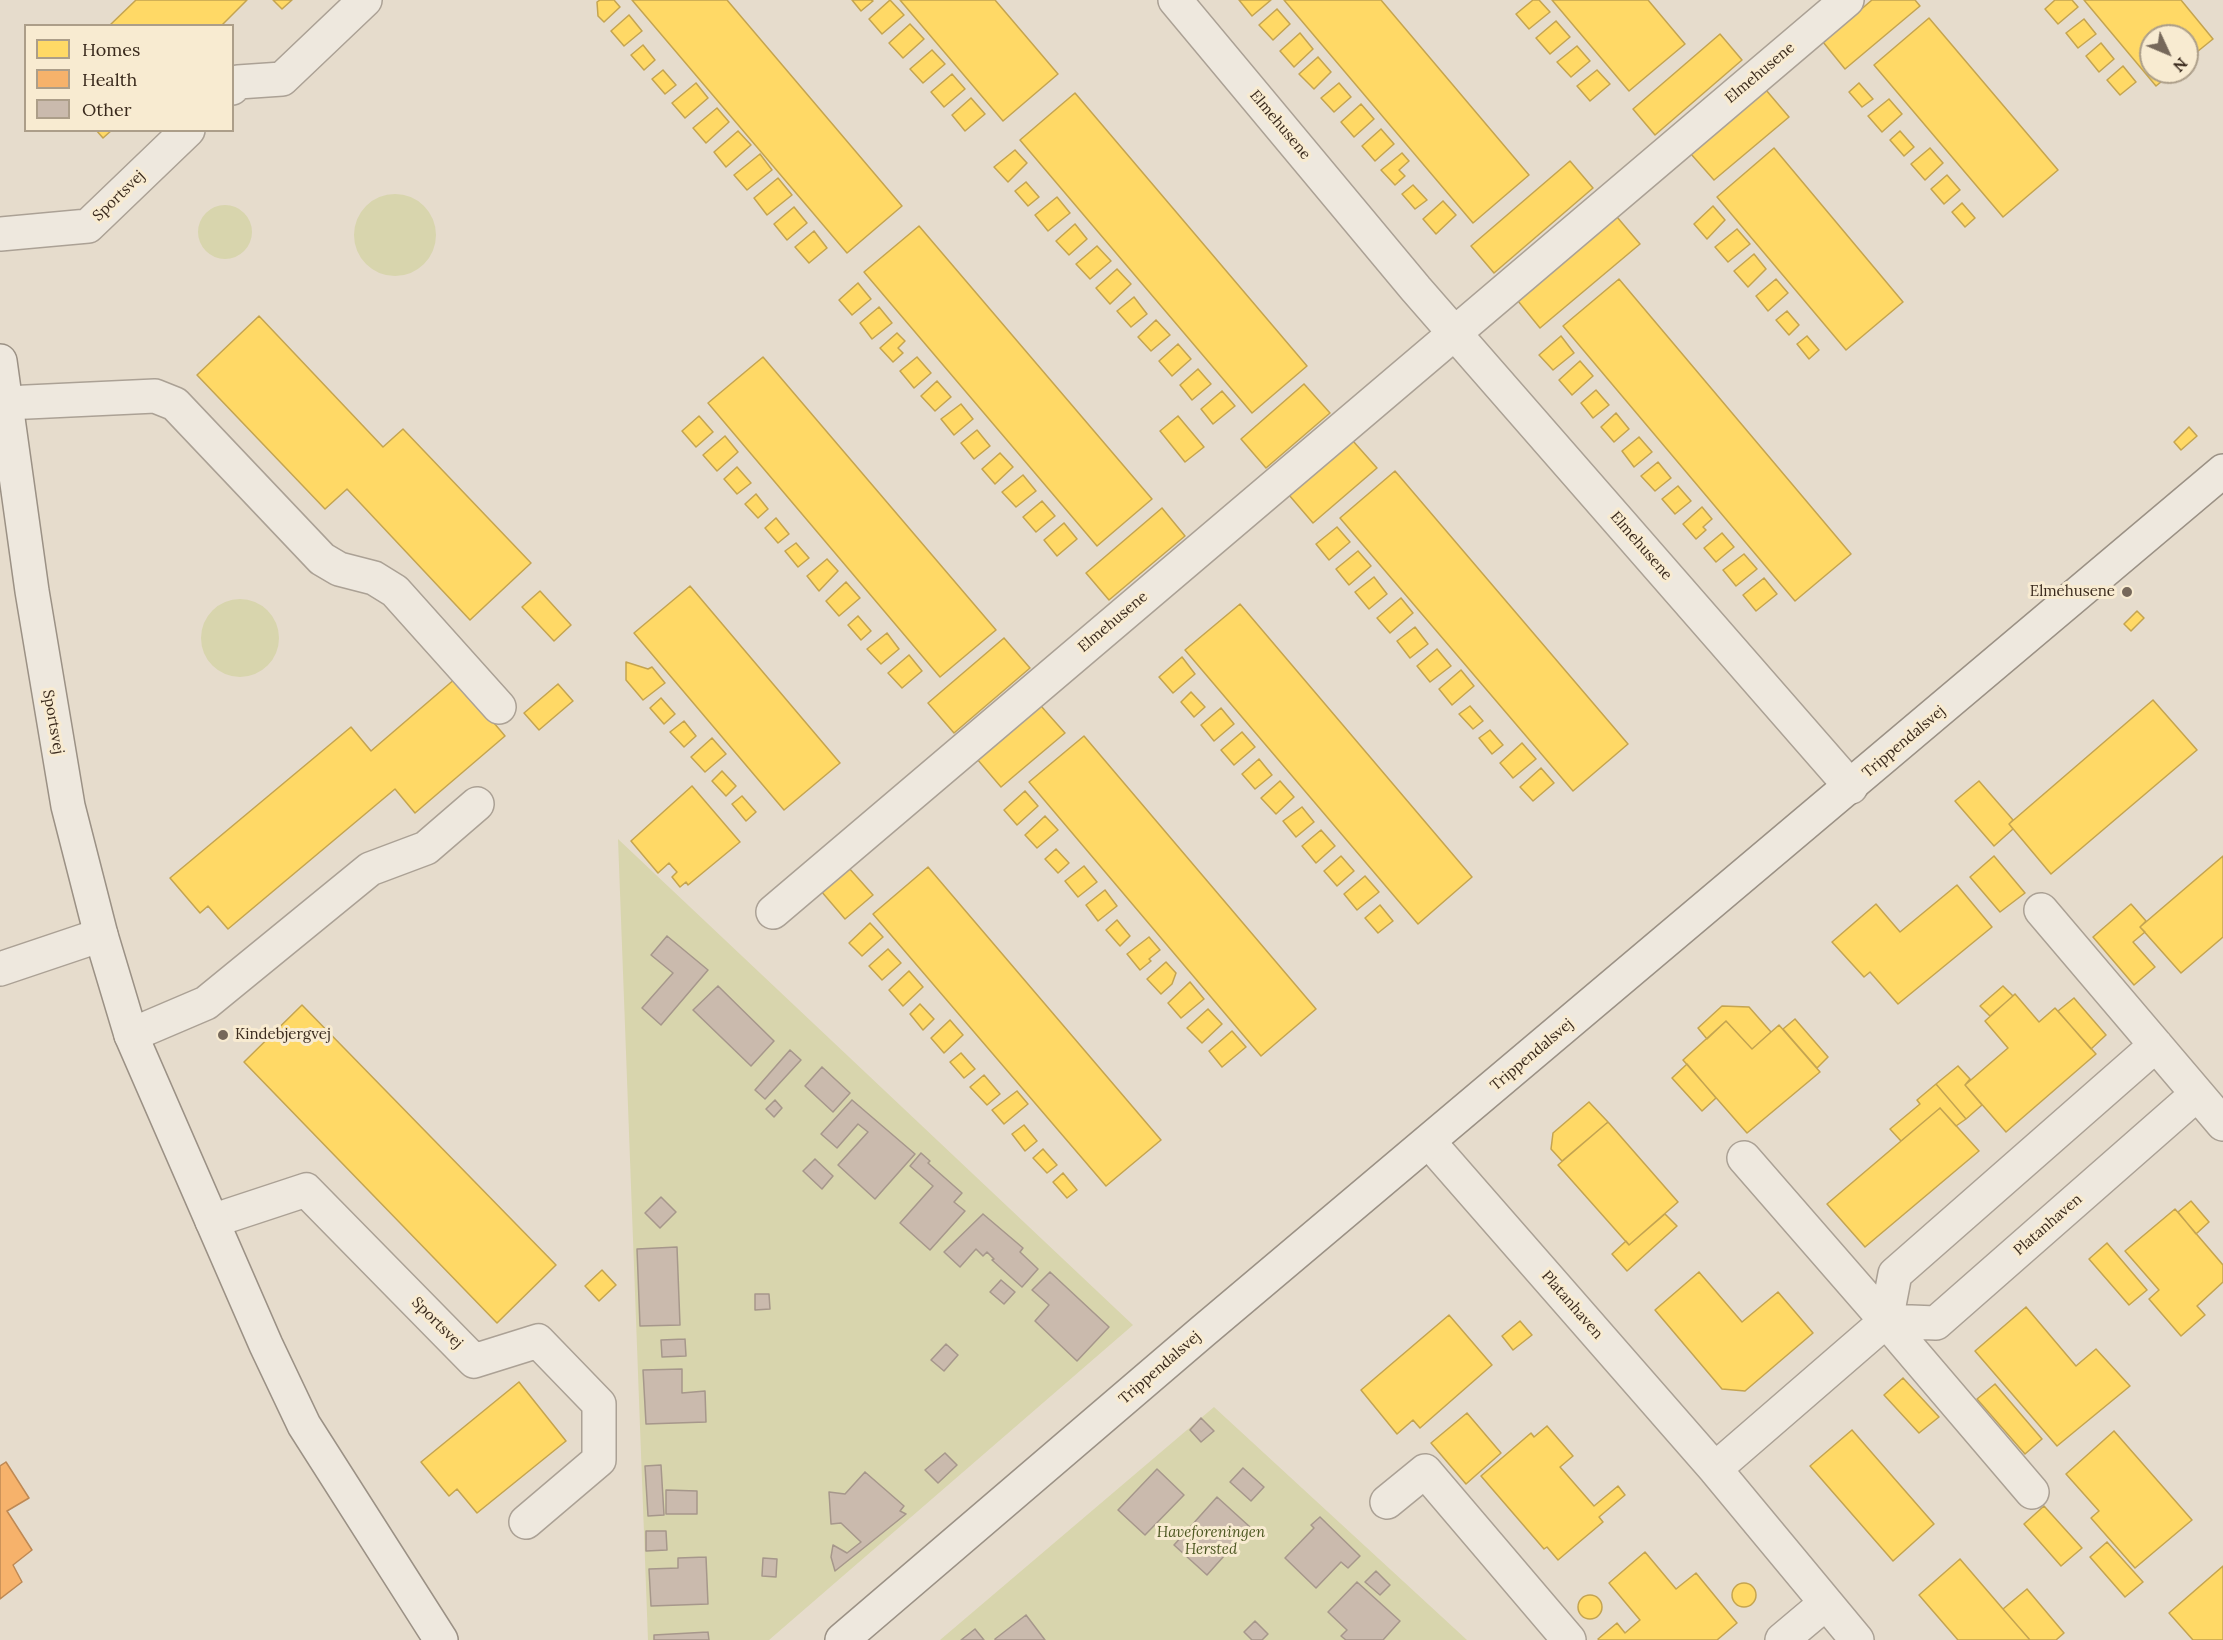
<!DOCTYPE html>
<html>
<head>
<meta charset="utf-8">
<style>
	body { margin:0 }
	#map { position:relative; width:2223px; height:1640px; overflow:hidden; background:#e6dccc; font-family:Lora,serif }
	canvas { display:block }
	.legend { position:absolute; left:24px; top:24px; width:210px; height:108px; box-sizing:border-box; background:#f8ebd1; border:2px solid #ac9e89; margin:0; padding:8px 10px; list-style:none; font-size:18px; color:#3a2a1d }
	.legend li { display:flex; align-items:center; gap:12px; height:30px }
	.legend b { width:30px; border:2px solid #ac9e89 }
	.north { position:absolute; left:2139px; top:24px; width:60px; height:60px; box-sizing:border-box; background:#f8ebd1; border:2px solid #ac9e89; border-radius:50%; rotate:134deg; font-size:16px; font-weight:700; line-height:24px; text-align:center; color:#3a2a1d }
	.north::after { content:''; display:block; margin:auto; width:21px; height:27px; background:#76685a; clip-path:polygon(50% 0,100% 100%,50% 72%,0 100%) }
</style>
</head>
<body>
<div id="map">
<canvas width="2223" height="1640"></canvas>
<ul class="legend">
<li><b style="height:16px;background:#ffd966"></b>Homes</li>
<li><b style="height:16px;background:#f6b26b"></b>Health</li>
<li><b style="height:16px;background:#cabaad"></b>Other</li>
</ul>
<div class="north">N</div>
</div>
<script>
const context = document.querySelector('canvas').getContext('2d');
context.lineJoin = 'round';
function paint(path, color) { context.fillStyle = color; context.fill(path, 'evenodd'); }
const shape = rows => new Path2D(rows.map(r => 'M' + r).join(''));
function trace(path, color, width, dash) { context.strokeStyle = color; context.lineWidth = width; context.lineCap = dash ? 'butt' : 'round'; context.setLineDash(dash || []); context.stroke(path); }
function drawText(font, color, halo, rows, align = 'center') {
  context.font = font + ' Lora,serif'; context.lineWidth = 6; context.setLineDash([]); context.textBaseline = 'middle'; context.strokeStyle = halo; context.fillStyle = color; for (const [text, x, y, turn = 0] of rows) {
    context.save(); context.translate(x, y); context.rotate((+turn || 0) * Math.PI / 180); context.textAlign = isNaN(turn) ? turn : align; if (halo) context.strokeText(text, 0, 0); context.fillText(text, 0, 0); context.restore();
  }
}
paint(shape([
	'354 235a41 41 0 1 1 82 0a41 41 0 1 1-82 0Z',
	'198 232a27 27 0 1 1 54 0a27 27 0 1 1-54 0Z',
	'201 638a39 39 0 1 1 78 0a39 39 0 1 1-78 0Z',
	[618,839,1133,1325,769,1640,648,1640],
	[1214,1407,1467,1640,940,1640]
]), '#d8d5ad');
const homes = shape([
	[136,0,247,0,221,26,109,26,136,0],
	[273,0,292,0,282,9,273,0],
	[600,0,614,0,620,7,604,22,598,16,597,2,600,0],
	[632,0,727,0,902,206,847,253,632,0],
	[852,0,871,0,873,1,861,11,852,0],
	[890,0,904,15,882,34,869,19,890,0],
	[900,0,995,0,1058,74,1003,121,900,0],
	[1239,0,1271,0,1252,16,1239,0],
	[1284,0,1381,0,1529,175,1473,223,1284,0],
	[1533,0,1539,0,1550,12,1529,29,1516,14,1533,0],
	[1552,0,1648,0,1685,44,1629,91,1552,0],
	[1872,0,1915,0,1920,6,1845,69,1823,42,1872,0],
	[2055,0,2072,0,2078,7,2058,24,2045,9,2055,0],
	[2084,0,2181,0,2213,39,2187,60,2187,36,2151,36,2151,72,2173,72,2156,86,2084,0],
	[1277,9,1290,24,1273,40,1259,25,1277,9],
	[629,15,642,31,624,46,611,31,629,15],
	[1929,18,2058,170,2003,217,1874,65,1929,18],
	[2084,19,2096,34,2078,48,2066,33,2084,19],
	[1556,21,1570,37,1550,54,1536,38,1556,21],
	[910,24,924,39,903,58,889,43,910,24],
	[1300,33,1313,49,1294,67,1280,51,1300,33],
	[1720,34,1742,60,1655,135,1633,109,1720,34],
	[2101,43,2114,59,2099,72,2086,56,2101,43],
	[643,45,655,60,644,70,631,55,643,45],
	[1577,46,1590,61,1571,77,1557,62,1577,46],
	[932,50,945,64,923,83,910,69,932,50],
	[1318,57,1331,72,1314,89,1299,74,1318,57],
	[2123,66,2136,82,2120,95,2107,80,2123,66],
	[663,70,676,85,665,94,652,79,663,70],
	[1597,70,1610,84,1590,101,1577,86,1597,70],
	[952,74,965,89,944,107,931,92,952,74],
	[696,83,708,98,685,118,672,103,696,83],
	[1339,83,1351,97,1334,112,1321,98,1339,83],
	[1859,83,1873,99,1862,107,1849,92,1859,83],
	[1766,90,1789,117,1714,180,1691,154,1766,90],
	[1075,93,1307,366,1252,413,1020,140,1075,93],
	[971,98,985,114,965,131,952,115,971,98],
	[1889,99,1902,114,1882,132,1868,116,1889,99],
	[1361,104,1374,119,1354,137,1341,122,1361,104],
	[717,108,729,122,706,143,693,128,717,108],
	[1381,129,1394,144,1375,161,1362,146,1381,129],
	[96,130,112,130,103,138,96,130],
	[738,131,751,145,726,167,714,152,738,131],
	[1900,131,1914,147,1904,156,1890,140,1900,131],
	[1774,148,1903,302,1846,350,1717,197,1774,148],
	[1930,148,1943,163,1925,180,1911,164,1930,148],
	[1015,150,1027,163,1008,182,994,167,1015,150],
	[1402,153,1409,161,1399,170,1405,176,1395,185,1381,170,1402,153],
	[760,154,772,170,747,190,734,175,760,154],
	[1570,161,1593,188,1494,273,1471,246,1570,161],
	[1947,175,1960,190,1944,204,1931,189,1947,175],
	[778,178,792,195,767,215,754,198,778,178],
	[1026,182,1039,197,1028,206,1015,191,1026,182],
	[1413,185,1427,200,1415,209,1402,194,1413,185],
	[1057,197,1070,213,1048,231,1035,215,1057,197],
	[1443,201,1456,215,1436,234,1423,219,1443,201],
	[1962,203,1975,218,1965,227,1952,212,1962,203],
	[1713,206,1725,220,1707,239,1694,224,1713,206],
	[794,207,807,223,787,240,774,224,794,207],
	[1617,217,1640,244,1540,328,1518,301,1617,217],
	[1075,224,1087,239,1069,255,1056,241,1075,224],
	[919,226,1152,499,1097,546,864,272,919,226],
	[1737,229,1750,244,1728,262,1715,247,1737,229],
	[814,231,827,248,809,263,795,247,814,231],
	[1097,246,1111,261,1090,279,1076,264,1097,246],
	[1754,254,1766,269,1748,287,1734,271,1754,254],
	[1117,269,1131,284,1110,304,1096,288,1117,269],
	[1619,279,1851,554,1795,601,1563,326,1619,279],
	[1776,279,1788,293,1768,311,1756,296,1776,279],
	[858,283,871,299,852,315,839,300,858,283],
	[1134,297,1147,314,1131,327,1117,311,1134,297],
	[879,307,892,323,872,339,860,323,879,307],
	[1787,311,1799,325,1789,335,1776,320,1787,311],
	[259,316,383,447,403,429,531,563,470,620,347,489,325,509,197,375,259,316],
	[1156,320,1170,335,1151,351,1138,337,1156,320],
	[897,333,905,341,898,348,903,353,893,362,880,348,897,333],
	[1561,336,1574,353,1553,370,1539,355,1561,336],
	[1807,336,1819,350,1809,359,1797,344,1807,336],
	[1178,344,1191,359,1172,376,1159,361,1178,344],
	[763,357,996,630,940,677,708,403,763,357],
	[917,357,931,373,914,388,900,371,917,357],
	[1580,361,1593,376,1572,395,1559,380,1580,361],
	[1198,369,1211,384,1192,400,1180,385,1198,369],
	[937,381,951,397,935,411,921,396,937,381],
	[1304,384,1330,413,1266,468,1241,439,1304,384],
	[1596,390,1609,405,1593,418,1581,403,1596,390],
	[1222,391,1235,406,1213,424,1201,409,1222,391],
	[961,404,973,419,954,435,941,419,961,404],
	[1616,413,1629,429,1614,442,1601,427,1616,413],
	[699,416,713,432,696,447,682,431,699,416],
	[1178,416,1204,447,1185,462,1160,431,1178,416],
	[2189,427,2197,436,2181,450,2174,442,2189,427],
	[977,430,990,446,974,459,961,443,977,430],
	[725,436,738,452,717,471,703,455,725,436],
	[1639,437,1652,452,1634,467,1622,451,1639,437],
	[1353,441,1377,468,1313,523,1289,495,1353,441],
	[1000,453,1013,467,995,484,982,469,1000,453],
	[1658,462,1671,478,1655,491,1641,476,1658,462],
	[737,467,751,483,737,494,724,479,737,467],
	[1395,471,1628,744,1573,791,1340,518,1395,471],
	[1023,475,1036,491,1016,507,1002,492,1023,475],
	[1678,486,1691,501,1675,514,1662,499,1678,486],
	[756,494,768,509,758,518,745,504,756,494],
	[1042,501,1055,516,1036,532,1023,517,1042,501],
	[1702,507,1712,519,1703,527,1706,530,1696,539,1683,524,1702,507],
	[1162,508,1185,536,1109,600,1086,573,1162,508],
	[776,518,789,534,778,543,765,528,776,518],
	[1064,523,1077,539,1057,556,1044,540,1064,523],
	[1337,527,1350,542,1329,560,1316,544,1337,527],
	[1722,533,1734,547,1716,562,1704,548,1722,533],
	[796,543,809,558,798,567,785,551,796,543],
	[1358,551,1371,566,1349,585,1336,569,1358,551],
	[1744,554,1757,569,1736,586,1723,570,1744,554],
	[827,559,838,571,819,591,807,576,827,559],
	[1374,577,1387,594,1369,609,1355,592,1374,577],
	[1764,578,1777,594,1756,611,1743,595,1764,578],
	[846,582,860,598,839,616,826,601,846,582],
	[690,586,840,763,784,810,634,633,690,586],
	[540,591,571,625,554,641,522,607,540,591],
	[1401,598,1413,613,1390,633,1377,618,1401,598],
	[1240,604,1472,877,1418,924,1185,650,1240,604],
	[2137,611,2144,618,2131,631,2124,624,2137,611],
	[858,616,871,631,861,640,848,625,858,616],
	[1415,627,1428,644,1410,658,1397,641,1415,627],
	[887,633,899,649,881,664,867,649,887,633],
	[1004,638,1030,668,954,733,928,703,1004,638],
	[1437,649,1451,666,1430,682,1417,666,1437,649],
	[909,655,922,671,902,688,888,673,909,655],
	[1182,657,1195,674,1173,693,1159,677,1182,657],
	[626,662,648,669,652,667,665,683,643,700,626,680,626,662],
	[1461,670,1474,686,1452,705,1439,689,1461,670],
	[456,678,505,736,415,813,395,789,228,929,208,906,200,913,170,878,351,727,371,751,456,678],
	[558,684,573,701,539,730,524,713,558,684],
	[1191,692,1205,707,1194,717,1181,702,1191,692],
	[661,698,675,714,664,724,650,708,661,698],
	[2153,700,2197,750,2051,874,2009,824,2153,700],
	[1041,706,1065,733,1001,787,977,759,1041,706],
	[1470,706,1483,721,1473,729,1459,714,1470,706],
	[1221,708,1234,724,1214,741,1201,725,1221,708],
	[684,721,696,736,684,747,670,732,684,721],
	[1490,730,1503,745,1492,754,1479,738,1490,730],
	[1242,732,1255,747,1234,765,1221,750,1242,732],
	[1084,736,1316,1009,1261,1056,1029,782,1084,736],
	[712,738,726,754,705,772,691,757,712,738],
	[1522,743,1536,759,1513,778,1500,763,1522,743],
	[1259,759,1272,775,1255,789,1242,774,1259,759],
	[1541,768,1554,783,1533,801,1520,787,1541,768],
	[722,771,736,786,726,796,712,781,722,771],
	[1280,781,1294,797,1276,814,1261,798,1280,781],
	[1979,781,2013,820,2009,824,2013,829,1994,846,1955,801,1979,781],
	[692,786,740,842,688,885,686,882,680,887,672,877,677,872,669,863,658,873,631,841,692,786],
	[1025,791,1038,806,1017,825,1004,810,1025,791],
	[742,796,756,812,746,821,732,804,742,796],
	[1302,807,1314,822,1296,837,1283,821,1302,807],
	[1045,816,1058,830,1037,848,1025,835,1045,816],
	[1321,830,1335,846,1316,863,1302,846,1321,830],
	[1056,849,1069,863,1058,873,1045,859,1056,849],
	[1341,856,1354,871,1337,886,1324,871,1341,856],
	[1994,856,2025,893,2000,912,1970,877,1994,856],
	[2223,856,2223,937,2181,973,2140,927,2223,856],
	[1084,866,1097,882,1078,897,1065,881,1084,866],
	[848,867,873,895,845,919,821,891,848,867],
	[928,867,1161,1140,1106,1186,873,914,928,867],
	[1365,876,1379,892,1357,910,1344,894,1365,876],
	[1957,885,1992,927,1898,1004,1870,972,1864,977,1832,942,1876,904,1900,932,1957,885],
	[1105,890,1117,906,1098,921,1086,905,1105,890],
	[2131,904,2146,921,2140,927,2145,932,2133,942,2155,967,2134,985,2093,937,2131,904],
	[1380,905,1393,921,1378,933,1365,918,1380,905],
	[1117,920,1130,936,1120,946,1106,930,1117,920],
	[870,923,883,937,862,956,849,943,870,923],
	[1149,937,1160,950,1149,959,1151,961,1140,970,1127,954,1149,937],
	[888,949,901,963,882,980,869,966,888,949],
	[1166,962,1176,973,1172,984,1161,994,1147,979,1166,962],
	[909,971,923,987,903,1006,889,990,909,971],
	[1190,982,1204,999,1181,1018,1168,1003,1190,982],
	[2003,986,2013,996,1990,1016,1980,1006,2003,986],
	[2015,994,2039,1022,2055,1008,2096,1054,2006,1132,1965,1085,2008,1048,1985,1021,2015,994],
	[2074,998,2106,1035,2091,1049,2058,1011,2074,998],
	[920,1004,934,1019,923,1030,910,1014,920,1004],
	[302,1005,556,1265,497,1323,244,1062,302,1005],
	[1722,1006,1749,1007,1771,1032,1752,1049,1726,1021,1707,1039,1698,1028,1722,1006],
	[1208,1009,1222,1024,1202,1043,1187,1028,1208,1009],
	[1795,1019,1828,1057,1817,1068,1783,1029,1795,1019],
	[950,1020,963,1035,944,1053,931,1038,950,1020],
	[1726,1021,1752,1049,1779,1025,1820,1072,1747,1133,1683,1060,1726,1021],
	[1232,1031,1246,1047,1222,1067,1209,1051,1232,1031],
	[961,1053,975,1069,964,1078,950,1062,961,1053],
	[1687,1064,1716,1098,1702,1111,1672,1078,1687,1064],
	[1958,1066,1970,1079,1965,1085,1982,1105,1966,1119,1936,1084,1958,1066],
	[984,1075,1000,1094,987,1105,970,1087,984,1075],
	[1936,1084,1966,1119,1956,1126,1940,1108,1901,1141,1890,1129,1920,1104,1917,1100,1936,1084],
	[1017,1091,1028,1104,1004,1124,992,1110,1017,1091],
	[1589,1102,1608,1122,1562,1161,1551,1149,1553,1133,1589,1102],
	[1940,1108,1979,1151,1865,1247,1827,1204,1940,1108],
	[1608,1122,1678,1202,1629,1245,1558,1165,1608,1122],
	[1024,1125,1037,1141,1025,1151,1012,1134,1024,1125],
	[1043,1149,1057,1165,1047,1173,1033,1158,1043,1149],
	[1063,1173,1077,1190,1067,1198,1053,1182,1063,1173],
	[2191,1201,2209,1222,2196,1234,2178,1212,2191,1201],
	[2175,1209,2223,1265,2223,1282,2197,1306,2205,1315,2181,1336,2149,1299,2159,1290,2125,1251,2175,1209],
	[1665,1214,1677,1226,1627,1271,1612,1254,1626,1241,1629,1245,1665,1214],
	[2107,1243,2147,1290,2129,1305,2089,1259,2107,1243],
	[602,1270,616,1285,599,1301,585,1286,602,1270],
	[1699,1272,1742,1322,1778,1292,1813,1333,1745,1391,1722,1389,1655,1310,1699,1272],
	[2026,1307,2076,1366,2096,1349,2130,1386,2057,1446,1975,1351,2026,1307],
	[1449,1315,1492,1365,1420,1428,1413,1420,1397,1434,1361,1390,1449,1315],
	[1520,1321,1532,1335,1513,1350,1502,1336,1520,1321],
	[1903,1378,1939,1417,1919,1433,1884,1395,1903,1378],
	[519,1382,566,1441,477,1513,457,1489,449,1496,421,1462,519,1382],
	[1995,1384,2042,1439,2025,1454,1977,1399,1995,1384],
	[1467,1413,1501,1453,1466,1484,1431,1443,1467,1413],
	[1547,1426,1573,1456,1560,1467,1594,1506,1618,1486,1625,1495,1599,1517,1603,1522,1558,1560,1547,1547,1544,1549,1481,1476,1531,1433,1534,1437,1547,1426],
	[1852,1430,1934,1524,1893,1561,1810,1466,1852,1430],
	[2114,1431,2192,1520,2135,1568,2091,1518,2099,1511,2066,1474,2114,1431],
	[2044,1506,2082,1548,2061,1566,2024,1524,2044,1506],
	[2107,1542,2143,1582,2125,1597,2090,1557,2107,1542],
	[1645,1552,1676,1589,1696,1573,1737,1623,1717,1640,1599,1640,1598,1639,1617,1623,1625,1633,1640,1620,1609,1583,1645,1552],
	[1960,1559,2003,1609,2030,1640,1958,1640,1919,1595,1960,1559],
	[2223,1566,2223,1640,2193,1640,2169,1613,2223,1566],
	'1732 1595a12 12 0 1 1 24 0a12 12 0 1 1-24 0Z',
	[2027,1589,2064,1633,2056,1640,2030,1640,2003,1609,2027,1589],
	'1578 1607a12 12 0 1 1 24 0a12 12 0 1 1-24 0Z'
]);
paint(homes, '#ffd966');
trace(homes, '#c4a450', 1.5);
const health = shape([
	[6,1462,29,1498,7,1511,32,1550,13,1565,22,1582,0,1599,0,1466,6,1462]
]);
paint(health, '#f6b26b');
trace(health, '#be8954', 1.5);
const building = shape([
	[667,936,708,970,661,1025,642,1008,673,973,651,955,667,936],
	[718,986,774,1041,751,1066,693,1010,718,986],
	[790,1050,801,1060,765,1099,755,1090,790,1050],
	[822,1067,850,1093,833,1112,805,1086,822,1067],
	[775,1100,782,1108,774,1117,766,1109,775,1100],
	[852,1100,915,1154,875,1199,838,1165,868,1132,858,1124,837,1148,821,1134,852,1100],
	[921,1153,930,1161,928,1163,962,1193,954,1202,965,1211,930,1250,900,1223,933,1186,910,1166,921,1153],
	[815,1159,833,1176,822,1189,803,1171,815,1159],
	[661,1197,676,1212,660,1228,645,1213,661,1197],
	[983,1214,1023,1248,1020,1252,1038,1269,1022,1287,992,1260,994,1259,987,1252,983,1256,976,1249,960,1267,944,1252,983,1214],
	[677,1247,680,1325,640,1326,637,1249,677,1247],
	[1050,1272,1109,1327,1077,1361,1035,1321,1049,1305,1032,1290,1050,1272],
	[1001,1280,1015,1292,1004,1304,990,1292,1001,1280],
	[755,1294,769,1294,770,1309,755,1310,755,1294],
	[685,1339,686,1356,662,1357,661,1340,685,1339],
	[946,1344,958,1355,944,1371,931,1360,946,1344],
	[682,1369,682,1393,705,1391,706,1422,646,1424,643,1370,682,1369],
	[1201,1418,1214,1431,1201,1442,1190,1430,1201,1418],
	[945,1453,957,1465,938,1483,925,1470,945,1453],
	[661,1465,664,1515,648,1516,645,1466,661,1465],
	[1243,1468,1264,1487,1251,1501,1230,1482,1243,1468],
	[1157,1469,1184,1495,1145,1535,1118,1510,1157,1469],
	[865,1472,904,1506,900,1511,906,1514,835,1571,831,1557,833,1545,847,1553,861,1542,841,1523,831,1524,829,1492,845,1494,865,1472],
	[666,1490,697,1491,697,1514,666,1514,666,1490],
	[1217,1497,1250,1527,1207,1575,1174,1545,1217,1497],
	[1320,1517,1360,1556,1348,1568,1341,1562,1316,1588,1285,1558,1314,1528,1311,1525,1320,1517],
	[646,1531,666,1531,667,1550,646,1551,646,1531],
	[706,1557,708,1604,651,1606,649,1569,678,1568,678,1558,706,1557],
	[763,1558,777,1559,776,1577,762,1576,763,1558],
	[1376,1571,1390,1585,1380,1595,1365,1582,1376,1571],
	[1357,1582,1400,1621,1383,1640,1346,1640,1341,1636,1347,1630,1328,1612,1357,1582],
	[1026,1615,1045,1640,995,1640,995,1639,1026,1615],
	[1255,1621,1268,1634,1262,1640,1252,1640,1244,1632,1255,1621],
	[975,1629,984,1640,961,1640,975,1629],
	[708,1632,709,1640,654,1640,654,1635,708,1632]
]);
paint(building, '#cabaad');
trace(building, '#a6978b', 1.5);
const street = shape([
	[1175,0,1416,289,1851,787],
	[232,88,238,82,282,79,365,0],
	[0,234,88,226,188,130],
	[6,403,155,396,175,404,322,559,339,569,374,578,395,591,499,707],
	[2041,910,2223,1124],
	[773,912,1847,0],
	[0,969,101,935],
	[131,1035,206,1003,370,869,426,848,477,804],
	[1429,1142,1715,1469,1857,1640],
	[1744,1158,1886,1321,2032,1492],
	[212,1221,306,1190,474,1361,538,1341,599,1404,599,1460,526,1522],
	[1886,1321,1895,1274,2156,1045],
	[1715,1469,1886,1321,1936,1323,2197,1094],
	[1387,1502,1425,1471,1569,1640],
	[1782,1640,1826,1603]
]);
const secondary = shape([
	[0,361,32,591,68,806,101,935,131,1035,266,1345,304,1425,441,1640],
	[842,1640,1202,1332,2223,471]
]);
trace(street, '#aba195', 36);
trace(secondary, '#9b9185', 36);
trace(street, '#eee8de', 33);
trace(secondary, '#eee8de', 33);
for (const [x, y, r, color] of [
	[2127,592,6,"#76685a"],
	[223,1035,6,"#76685a"]
]) { const dot = new Path2D(); dot.arc(x, y, r, 0, 2 * Math.PI); context.fillStyle = color; context.fill(dot); trace(dot, '#f8ebd1', 2); }
drawText('15px', '#3a2a1d', '#f8ebd1', [
	["Elmehusene",1760,73,-40],
	["Elmehusene",1280,125,50],
	["Sportsvej",119,196,-44],
	["Elmehusene",1641,546,49],
	["Elmehusene",1113,622,-40],
	["Sportsvej",53,722,80],
	["Trippendalsvej",1904,742,-40],
	["Trippendalsvej",1532,1055,-40],
	["Platanhaven",2048,1225,-41],
	["Platanhaven",1572,1305,49],
	["Sportsvej",437,1323,45],
	["Trippendalsvej",1160,1368,-41]
]);
drawText('15px', '#3a2a1d', '#f8ebd1', [
	["Elmehusene",2115,592],
	["Kindebjergvej",235,1035,"left"]
], 'right');
drawText('italic 15px', '#4d5822', '#f8ebd1', [
	["Haveforeningen",1211,1533],
	["Hersted",1211,1550]
]);
</script>
</body>
</html>
